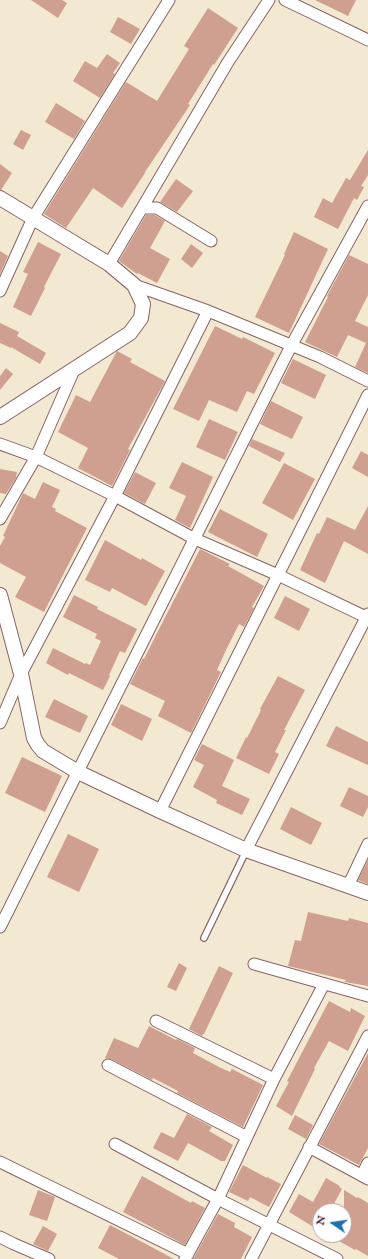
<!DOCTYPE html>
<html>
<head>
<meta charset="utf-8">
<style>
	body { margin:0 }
	#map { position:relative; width:368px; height:1259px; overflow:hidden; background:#f3e8d2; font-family:"IM FELL English",serif }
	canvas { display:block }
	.north { position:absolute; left:312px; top:1203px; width:40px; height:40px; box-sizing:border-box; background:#fff; border:1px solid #b7a5aa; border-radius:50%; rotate:283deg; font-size:11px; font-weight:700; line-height:16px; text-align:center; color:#4a1f2b }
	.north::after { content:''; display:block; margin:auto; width:14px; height:18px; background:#1f6fb2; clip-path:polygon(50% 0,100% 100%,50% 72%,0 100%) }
</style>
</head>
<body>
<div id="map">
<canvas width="368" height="1259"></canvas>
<div class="north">N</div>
</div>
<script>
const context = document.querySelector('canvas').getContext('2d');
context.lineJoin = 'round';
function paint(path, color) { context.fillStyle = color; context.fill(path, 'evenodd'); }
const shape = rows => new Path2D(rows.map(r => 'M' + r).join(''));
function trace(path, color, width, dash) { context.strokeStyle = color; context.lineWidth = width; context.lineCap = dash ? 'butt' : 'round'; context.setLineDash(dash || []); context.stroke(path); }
paint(shape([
	[31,0,62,0,67,3,58,18],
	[315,0,356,0,348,16],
	[208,8,238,28,214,65,213,64,188,104,190,105,145,172,145,173,122,208,93,188,66,228,44,214,126,82,157,101,189,49,184,46],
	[118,17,140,29,131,44,110,32],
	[107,54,120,63,113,73,115,74,100,98,73,81,85,61,97,68],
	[56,103,85,121,74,139,45,122],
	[21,130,31,135,23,150,13,144],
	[368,150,368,175,361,186,364,187,357,200,354,198,338,229,314,217,323,198,332,203,346,178,350,180],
	[0,164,12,173,1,190,0,190],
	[176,179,193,191,177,212,160,202],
	[146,215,155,215,165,221,150,248,170,259,157,283,138,273,137,274,119,261],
	[294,232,328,249,289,333,255,317,285,255,284,254],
	[38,242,61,254,44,287,45,288,31,316,13,307,28,274,23,272],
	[191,244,203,253,192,268,181,259],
	[0,251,8,256,0,274],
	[349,255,368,264,368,295,355,321,368,327,368,373,355,367,366,343,348,335,337,357,305,342,328,297,327,296,334,283],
	[0,323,19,332,17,336,46,353,40,364,11,347,11,348,0,343],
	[215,326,242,339,243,337,275,353,254,394,247,391,237,412,209,400,199,421,173,409],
	[117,351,132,359,130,362,165,381,128,449,130,450,112,486,78,468,88,448,58,432,76,395,90,402],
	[293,359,326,375,315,399,281,383],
	[6,368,13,374,0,390,0,376],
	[271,401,303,417,292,439,260,424],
	[209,419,238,432,225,460,196,447],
	[252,439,285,453,280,462,249,446],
	[361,451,368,455,368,477,352,468],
	[182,462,213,477,190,528,175,520,186,496,169,488],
	[284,463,315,479,293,520,262,503],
	[0,469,17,472,16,478,6,494,0,493],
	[135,472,156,483,145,504,124,493],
	[43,482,60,490,52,507,56,509,55,511,87,528,44,612,15,597,26,577,0,563,0,546,5,537,3,536,23,493,35,499],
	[368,506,368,554,344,541,325,583,300,570,317,533,319,534,327,517,355,530],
	[220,509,268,534,257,557,208,532],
	[105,540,141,560,142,558,165,571,146,606,112,588,110,592,85,580],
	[200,549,230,564,228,566,264,586,252,607,254,608,244,627,239,624,226,650,217,670,221,672,191,733,158,716,165,701,130,684,143,658,144,659,154,639],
	[74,595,98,607,97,609,137,629,125,653,120,651,109,675,110,676,103,690,69,673,68,675,46,663,53,648,85,664,86,663,90,665,101,641,95,638,97,634,63,617],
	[285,596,310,609,299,631,274,618],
	[278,676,305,690,284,730,286,730,275,752,279,754,269,774,236,758,246,737,247,738,261,710,260,709],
	[54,699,88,716,80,733,45,717],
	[121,704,152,719,142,741,111,725],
	[336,726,368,742,368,765,326,746],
	[202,744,234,760,222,786,250,799,242,815,216,803,217,800,193,787,204,765,194,760],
	[22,757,62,776,45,812,5,793],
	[349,787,368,796,368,807,363,817,340,806],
	[291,807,322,823,311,845,280,829],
	[68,834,99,849,79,892,47,877],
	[368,860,368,884,358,880],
	[308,912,348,921,349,918,368,923,368,986,345,982,346,980,288,966,295,940,301,941],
	[179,963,187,968,176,991,167,987],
	[219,966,233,973,204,1034,203,1034,202,1036,189,1029],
	[329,1001,350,1012,351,1008,365,1016,348,1051,329,1041,314,1068,315,1069,292,1116,276,1106,289,1082,287,1081],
	[149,1026,176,1040,177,1039,195,1048,193,1053,219,1067,230,1072,232,1069,263,1085,243,1127,177,1093,178,1091,153,1078,152,1080,111,1059,105,1058,114,1038,138,1048],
	[368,1053,368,1148,359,1165,319,1144],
	[187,1114,212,1127,209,1131,233,1145,225,1161,221,1161,212,1156,188,1143,178,1161,153,1148,161,1132,174,1138],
	[295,1115,313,1125,306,1139,288,1129],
	[243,1165,267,1178,267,1177,281,1184,269,1207,250,1197,248,1201,229,1192],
	[142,1176,191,1203,192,1201,205,1208,185,1245,123,1212],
	[326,1178,340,1186,339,1187,342,1189,330,1211,320,1211,320,1231,289,1212,299,1194,313,1202],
	[38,1190,55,1197,47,1221,29,1215],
	[344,1190,357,1198,358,1197,368,1203,368,1256,356,1249,355,1250,328,1235,344,1235],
	[218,1214,235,1223,234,1227,252,1237,241,1259,193,1259],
	[110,1225,144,1243,174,1259,119,1259,98,1248],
	[43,1226,57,1234,48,1251,33,1244]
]), '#cfa090');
const service = shape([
	[204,938,246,851]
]);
const minor = shape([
	[285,0,368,40],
	[142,208,157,208,211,241],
	[109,264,228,62,269,0],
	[134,285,208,311,320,357,368,381],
	[0,291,33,218,169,0],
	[0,444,36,457,115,496,195,539,278,575,368,618],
	[0,519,36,457,74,370],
	[0,723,21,674,115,496,208,311],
	[160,811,368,395],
	[246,850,368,614],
	[348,886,368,844],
	[0,927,291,346,368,206],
	[254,964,368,996],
	[156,1021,274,1079],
	[108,1065,247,1137],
	[115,1144,218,1199,337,1259],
	[309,1147,368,1179],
	[0,1162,188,1254],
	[362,1175,368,1163],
	[0,1237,14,1244,49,1259],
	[185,1259,218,1199,274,1079,324,984],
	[251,1259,368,1036]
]);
const tertiary = shape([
	[0,198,109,264,134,285,143,304,141,318,130,333,0,417],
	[0,595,21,674,34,738,38,745,43,751,78,772,160,811,246,850,368,893]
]);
trace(service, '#856565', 8);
trace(minor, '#856565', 13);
trace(tertiary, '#856565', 16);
trace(service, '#fff', 5.5);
trace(minor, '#fff', 11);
trace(tertiary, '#fff', 14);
</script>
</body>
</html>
